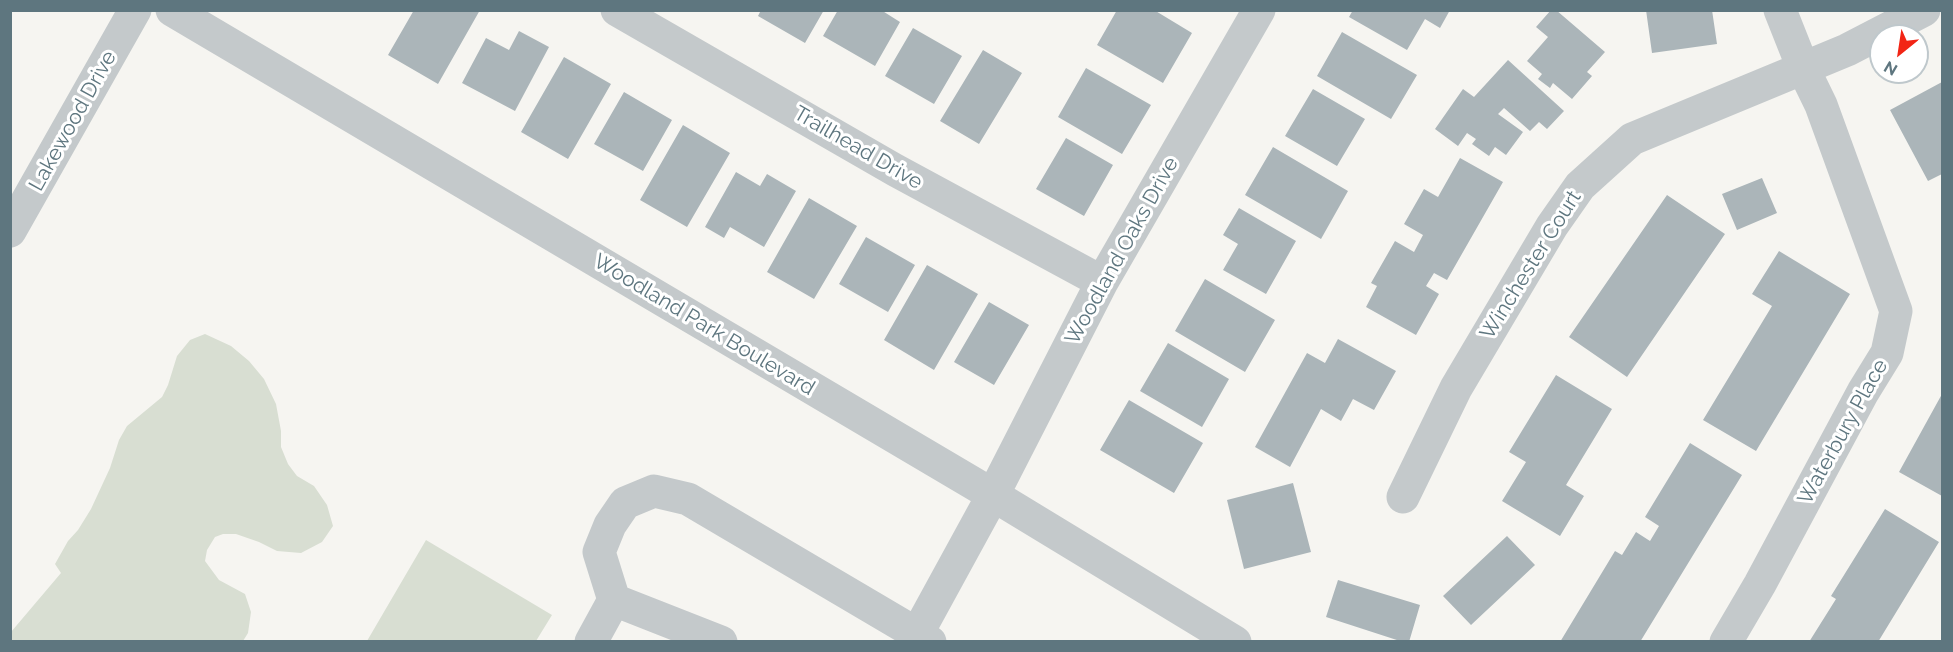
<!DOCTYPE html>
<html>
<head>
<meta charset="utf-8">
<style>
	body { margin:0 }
	#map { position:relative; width:1953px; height:652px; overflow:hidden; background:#f6f5f1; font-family:Raleway,sans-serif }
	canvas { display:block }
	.frame { position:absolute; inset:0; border:12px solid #5e767f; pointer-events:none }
	.north { position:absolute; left:1869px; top:24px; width:60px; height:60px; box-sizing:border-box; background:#fff; border:2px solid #bfc8cc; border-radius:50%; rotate:210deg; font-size:16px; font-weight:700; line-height:24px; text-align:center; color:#5e767f }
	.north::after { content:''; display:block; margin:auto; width:21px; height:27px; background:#f22515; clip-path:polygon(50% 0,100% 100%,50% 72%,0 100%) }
</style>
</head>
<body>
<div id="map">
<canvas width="1953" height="652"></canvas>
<div class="frame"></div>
<div class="north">N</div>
</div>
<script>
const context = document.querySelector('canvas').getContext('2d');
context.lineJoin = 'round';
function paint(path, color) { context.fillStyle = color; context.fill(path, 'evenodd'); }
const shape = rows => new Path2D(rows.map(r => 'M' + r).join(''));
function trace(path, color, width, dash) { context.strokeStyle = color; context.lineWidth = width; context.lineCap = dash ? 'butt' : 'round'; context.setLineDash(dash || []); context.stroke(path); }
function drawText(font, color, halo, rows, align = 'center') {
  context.font = font + ' Raleway,sans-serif'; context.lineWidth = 6; context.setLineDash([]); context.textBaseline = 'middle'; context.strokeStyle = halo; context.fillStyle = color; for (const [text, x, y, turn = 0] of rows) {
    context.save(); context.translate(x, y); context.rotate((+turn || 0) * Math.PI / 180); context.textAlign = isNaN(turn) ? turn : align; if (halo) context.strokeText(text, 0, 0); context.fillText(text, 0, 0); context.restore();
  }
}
paint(shape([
	[205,334,231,346,249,361,264,379,276,404,281,431,281,447,288,464,297,476,314,486,327,505,333,526,322,542,301,553,277,551,259,542,236,534,223,534,215,537,207,550,205,561,219,580,245,594,251,612,248,633,243,641,11,641,11,632,61,573,55,564,68,541,78,530,91,509,110,468,119,440,127,426,162,397,168,385,177,356,190,340],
	[426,540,552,615,536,641,367,641]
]), '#d8ded2');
paint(shape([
	[414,10,480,10,438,84,388,55],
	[761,10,824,10,805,43,758,16],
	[838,10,881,10,900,22,875,66,823,36],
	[1117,10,1154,10,1192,33,1163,83,1097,45],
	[1353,10,1450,10,1440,28,1425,19,1407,50,1349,17],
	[1551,10,1556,10,1605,52,1587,72,1592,76,1572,99,1553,83,1550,88,1538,79,1542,74,1527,61,1548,37,1536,27],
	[1646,10,1712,10,1717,44,1652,53],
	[913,28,962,56,934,104,885,76],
	[519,31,549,47,515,111,462,83,486,38,509,50],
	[1342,32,1417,75,1391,119,1317,76],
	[983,50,1022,73,979,144,940,121],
	[564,57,611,84,568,159,521,132],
	[1508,60,1564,111,1547,129,1539,122,1530,131,1504,108,1498,114,1523,132,1506,155,1495,147,1489,156,1472,144,1476,139,1467,133,1458,146,1435,129,1463,89,1474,97],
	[1086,68,1151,105,1122,154,1058,117],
	[1942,82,1942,174,1928,181,1890,110],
	[1313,89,1365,119,1337,166,1285,136],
	[624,92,672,120,643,171,594,144],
	[683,125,730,153,687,227,640,200],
	[1066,138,1113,165,1084,216,1036,189],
	[1273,147,1348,191,1321,239,1245,195],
	[1460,158,1503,182,1447,280,1434,273,1426,286,1439,294,1416,335,1366,307,1377,286,1371,283,1395,241,1414,252,1423,235,1404,224,1424,189,1438,197],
	[736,172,760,186,767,174,796,191,764,247,730,227,724,238,705,227],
	[1762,178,1777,213,1737,230,1722,194],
	[1667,195,1725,234,1627,377,1569,337],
	[809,198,857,226,814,299,767,272],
	[1239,208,1296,241,1266,294,1223,270,1238,244,1223,235],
	[866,237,915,265,888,312,839,284],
	[1779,251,1850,294,1756,451,1703,420,1772,306,1752,294],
	[927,265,978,294,934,370,884,340],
	[1205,279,1275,320,1245,372,1175,331],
	[989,302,1029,325,994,385,954,362],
	[1338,339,1396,371,1374,410,1353,399,1341,421,1321,409,1290,467,1255,447,1307,353,1325,363],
	[1168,343,1229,379,1202,427,1140,391],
	[1556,375,1612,409,1566,485,1584,496,1560,536,1502,501,1526,462,1509,452],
	[1942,394,1942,496,1899,472],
	[1129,400,1203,443,1174,493,1100,450],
	[1690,443,1742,475,1640,642,1560,642,1615,551,1622,555,1636,532,1650,541,1659,526,1645,517],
	[1293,483,1311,552,1244,569,1227,500],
	[1885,509,1939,542,1878,642,1809,642,1836,599,1831,596],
	[1507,536,1535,565,1471,625,1443,596],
	[1338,580,1420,605,1409,642,1403,642,1326,617]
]), '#abb5b9');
trace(shape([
	[172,10,993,495,1235,642],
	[617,10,895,170,1102,282],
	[10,231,135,10],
	[1403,497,1456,388,1552,226,1580,186,1632,139,1847,50,1924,10],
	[591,642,614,600],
	[721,642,614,600,599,552,610,525,625,503,654,491,688,499,917,634,913,642],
	[930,642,917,634,993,495,1102,282,1259,10],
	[1726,642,1760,584,1863,392,1887,353,1896,311,1821,105,1803,68,1780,10]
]), '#c4c9cb', 33);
drawText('21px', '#5e767f', '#fff', [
	["Lakewood Drive",73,121,-61],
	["Trailhead Drive",858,148,30],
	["Woodland Oaks Drive",1122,251,-61],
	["Winchester Court",1531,265,-58],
	["Woodland Park Boulevard",704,325,31],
	["Waterbury Place",1843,432,-61]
]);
</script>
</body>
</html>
